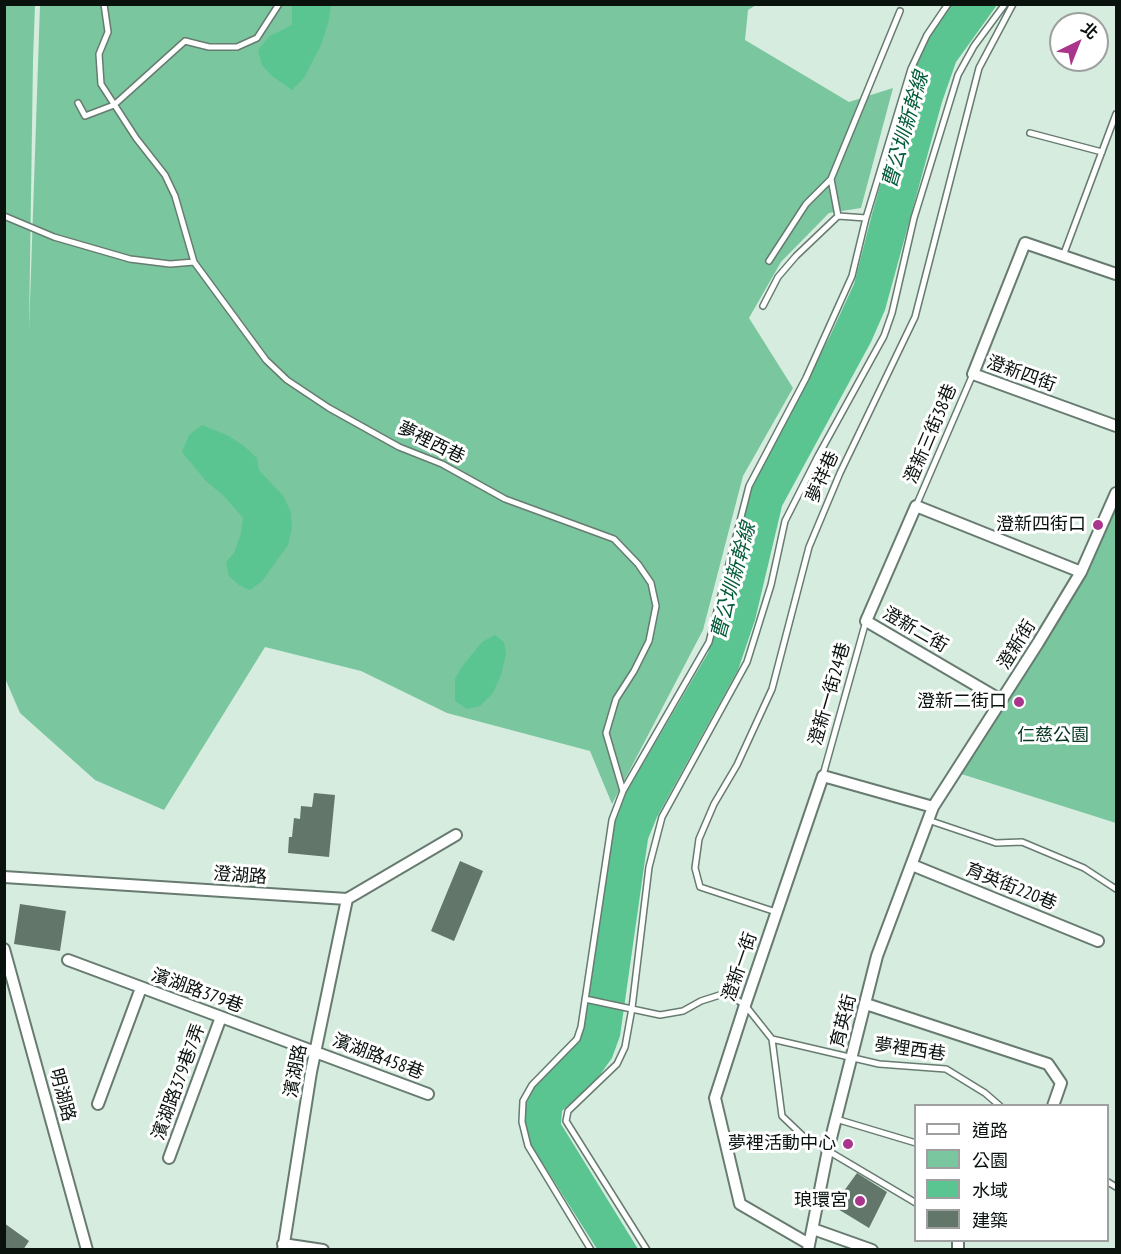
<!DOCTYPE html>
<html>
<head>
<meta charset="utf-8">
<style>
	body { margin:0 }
	#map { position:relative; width:1121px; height:1254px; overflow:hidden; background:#d6ecdf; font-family:"PT Sans Narrow","Noto Sans TC",sans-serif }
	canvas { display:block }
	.frame { position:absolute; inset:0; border:6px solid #0a120e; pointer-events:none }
	.legend { position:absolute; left:914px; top:1104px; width:195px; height:138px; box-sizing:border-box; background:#fff; border:2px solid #9da09f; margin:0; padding:8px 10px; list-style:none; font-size:18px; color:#0a120e }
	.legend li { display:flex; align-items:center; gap:12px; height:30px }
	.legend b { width:30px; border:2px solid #9da09f }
	.north { position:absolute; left:1049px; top:12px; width:60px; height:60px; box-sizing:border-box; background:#fff; border:2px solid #9da09f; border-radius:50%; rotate:43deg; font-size:16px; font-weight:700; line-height:24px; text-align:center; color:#0a120e }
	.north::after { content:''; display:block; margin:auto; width:21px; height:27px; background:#aa358c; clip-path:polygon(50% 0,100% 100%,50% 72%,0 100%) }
</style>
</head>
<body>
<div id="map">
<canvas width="1121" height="1254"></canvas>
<div class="frame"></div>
<ul class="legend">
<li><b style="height:8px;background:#fff"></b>道路</li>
<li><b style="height:16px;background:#7ac69e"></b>公園</li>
<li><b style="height:16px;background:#5ac591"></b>水域</li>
<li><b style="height:16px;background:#62766a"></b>建築</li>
</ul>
<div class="north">北</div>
</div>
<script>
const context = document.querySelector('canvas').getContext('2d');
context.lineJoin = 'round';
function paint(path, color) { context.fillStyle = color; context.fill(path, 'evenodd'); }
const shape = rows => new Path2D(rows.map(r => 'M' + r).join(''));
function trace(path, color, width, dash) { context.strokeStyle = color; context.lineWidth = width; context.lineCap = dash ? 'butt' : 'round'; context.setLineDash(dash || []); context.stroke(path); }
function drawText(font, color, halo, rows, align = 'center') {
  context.font = font + ' "PT Sans Narrow","Noto Sans TC",sans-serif'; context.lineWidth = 6; context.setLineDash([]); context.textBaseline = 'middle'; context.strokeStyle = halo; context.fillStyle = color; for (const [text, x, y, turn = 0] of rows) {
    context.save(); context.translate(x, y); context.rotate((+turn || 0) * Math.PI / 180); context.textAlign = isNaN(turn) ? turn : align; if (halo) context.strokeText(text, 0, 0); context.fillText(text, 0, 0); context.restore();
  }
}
paint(shape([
	[4,5,35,5,33,60,29,331,40,5,756,5,748,10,745,40,849,102,893,88,861,208,829,213,781,262,749,318,793,388,743,476,703,630,612,804,590,751,447,713,361,671,265,647,164,810,95,780,20,713,4,676],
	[1116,493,1116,823,955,772,1081,572]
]), '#7ac69e');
paint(shape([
	[292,5,331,5,329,20,321,45,304,78,292,90,272,76,262,65,258,50,270,36,292,25],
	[951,5,997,5,956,62,942,102,885,310,871,342,782,506,755,620,738,670,657,817,648,839,620,1036,612,1058,597,1079,562,1111,561,1124,638,1249,597,1249,531,1145,525,1121,526,1104,533,1088,580,1037,614,825,627,791,708,653,720,614,751,488,830,336,854,284,872,214,913,70,929,37],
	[202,425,229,436,244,446,257,458,259,470,284,497,291,513,292,528,288,545,262,581,250,590,239,585,229,576,226,562,234,553,241,533,243,518,224,496,206,481,182,452,189,435],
	[495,635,504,642,506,654,501,675,493,693,480,706,467,709,455,701,455,679,461,668,482,642]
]), '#5ac591');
paint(shape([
	[314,793,335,795,329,857,288,853,289,837,292,837,294,818,300,819,301,806,312,807],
	[460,861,483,871,454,941,431,931],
	[20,904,66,911,60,951,14,944],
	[857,1173,887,1192,869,1228,833,1206],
	[4,1223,29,1241,23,1250,4,1250]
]), '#62766a');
const lane = shape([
	[104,4,108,32,99,54,101,84,136,138,165,175,175,196,194,262,266,360,287,380,329,408,399,447,442,464,505,499,614,539,638,564,651,583,656,606,649,641,634,671,616,699,606,733,623,791],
	[78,103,85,116,114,105,185,41,209,47,237,47,257,38,279,4],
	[1030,133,1102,152],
	[4,216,54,237,130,259,170,264,194,262],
	[838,216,831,179,900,11],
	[1063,256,1116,114],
	[769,261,806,204,831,179],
	[763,306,778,277,796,256,838,216,866,218],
	[916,506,973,374],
	[823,775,866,621],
	[928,820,996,843,1022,842,1084,868,1116,889],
	[776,912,700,887,695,868,699,839,714,804,737,765,772,689,809,547,840,473,915,317,979,68,1013,4],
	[585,999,660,1015,683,1011,701,1001,726,993,745,1005,772,1039,782,1116,803,1136,916,1203],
	[772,1039,879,1064,946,1069,985,1093,1000,1106],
	[836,1119,916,1143],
	[1108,1182,1116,1187],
	[591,1250,528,1146,522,1122,523,1101,532,1085,577,1039,581,1027,612,820,623,791,709,642,749,486,806,378,852,276,866,218,911,69,927,35,948,4],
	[647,1250,566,1121,568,1111,617,1064,625,1047,632,1008,649,867,662,817,747,662,771,585,785,521,818,456,884,336,892,313,914,218,958,75,974,46,1005,4]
]);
const street = shape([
	[1116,274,1025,243,973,374,1116,426],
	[1001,700,866,621,916,506,1081,572],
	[912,865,1098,941],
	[4,877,347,899,456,835],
	[4,949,87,1250],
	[68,960,428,1094],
	[866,1004,1048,1064,1061,1083,1053,1106],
	[98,1104,141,988],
	[169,1158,221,1017],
	[813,1229,872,1250],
	[283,1244,323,1250],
	[809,1244,740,1204,715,1098,745,1005,823,776,933,807],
	[283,1250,311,1072,347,899],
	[808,1250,828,1150,877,956,933,807,1038,643,1081,572,1116,493],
	[958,1250,958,1240]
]);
trace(lane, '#677b70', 8);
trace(street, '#677b70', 14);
trace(lane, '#fff', 5);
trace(street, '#fff', 10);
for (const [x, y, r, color] of [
	[1098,525,6,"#aa358c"],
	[1019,702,6,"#aa358c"],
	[848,1144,6,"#aa358c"],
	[860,1201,6,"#aa358c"]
]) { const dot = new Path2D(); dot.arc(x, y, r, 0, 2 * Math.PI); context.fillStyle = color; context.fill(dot); trace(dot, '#fff', 2); }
drawText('18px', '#0a120e', '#fff', [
	["澄新四街",1021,374,20],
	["澄新三街38巷",931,434,-67],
	["夢裡西巷",431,443,26],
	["夢祥巷",823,477,-66],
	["澄新二街",915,630,30],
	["澄新街",1017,645,-58],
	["澄新一街24巷",830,694,-74],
	["澄湖路",240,876,4],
	["育英街220巷",1011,887,22],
	["澄新一街",740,967,-71],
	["濱湖路379巷",197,991,20],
	["育英街",844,1021,-76],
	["夢裡西巷",910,1050,8],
	["濱湖路458巷",378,1057,21],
	["濱湖路",296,1071,-79],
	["濱湖路379巷7弄",179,1082,-70],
	["明湖路",62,1095,75]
]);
drawText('18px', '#0a120e', '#fff', [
	["澄新四街口",1086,525],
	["澄新二街口",1007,702],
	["夢裡活動中心",836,1144],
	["琅環宮",848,1201]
], 'right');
drawText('18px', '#063622', '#fff', [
	["仁慈公園",1053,736]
]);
drawText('italic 20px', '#045c3a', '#fff', [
	["曹公圳新幹線",906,130,-74],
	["曹公圳新幹線",734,581,-75]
]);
</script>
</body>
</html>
